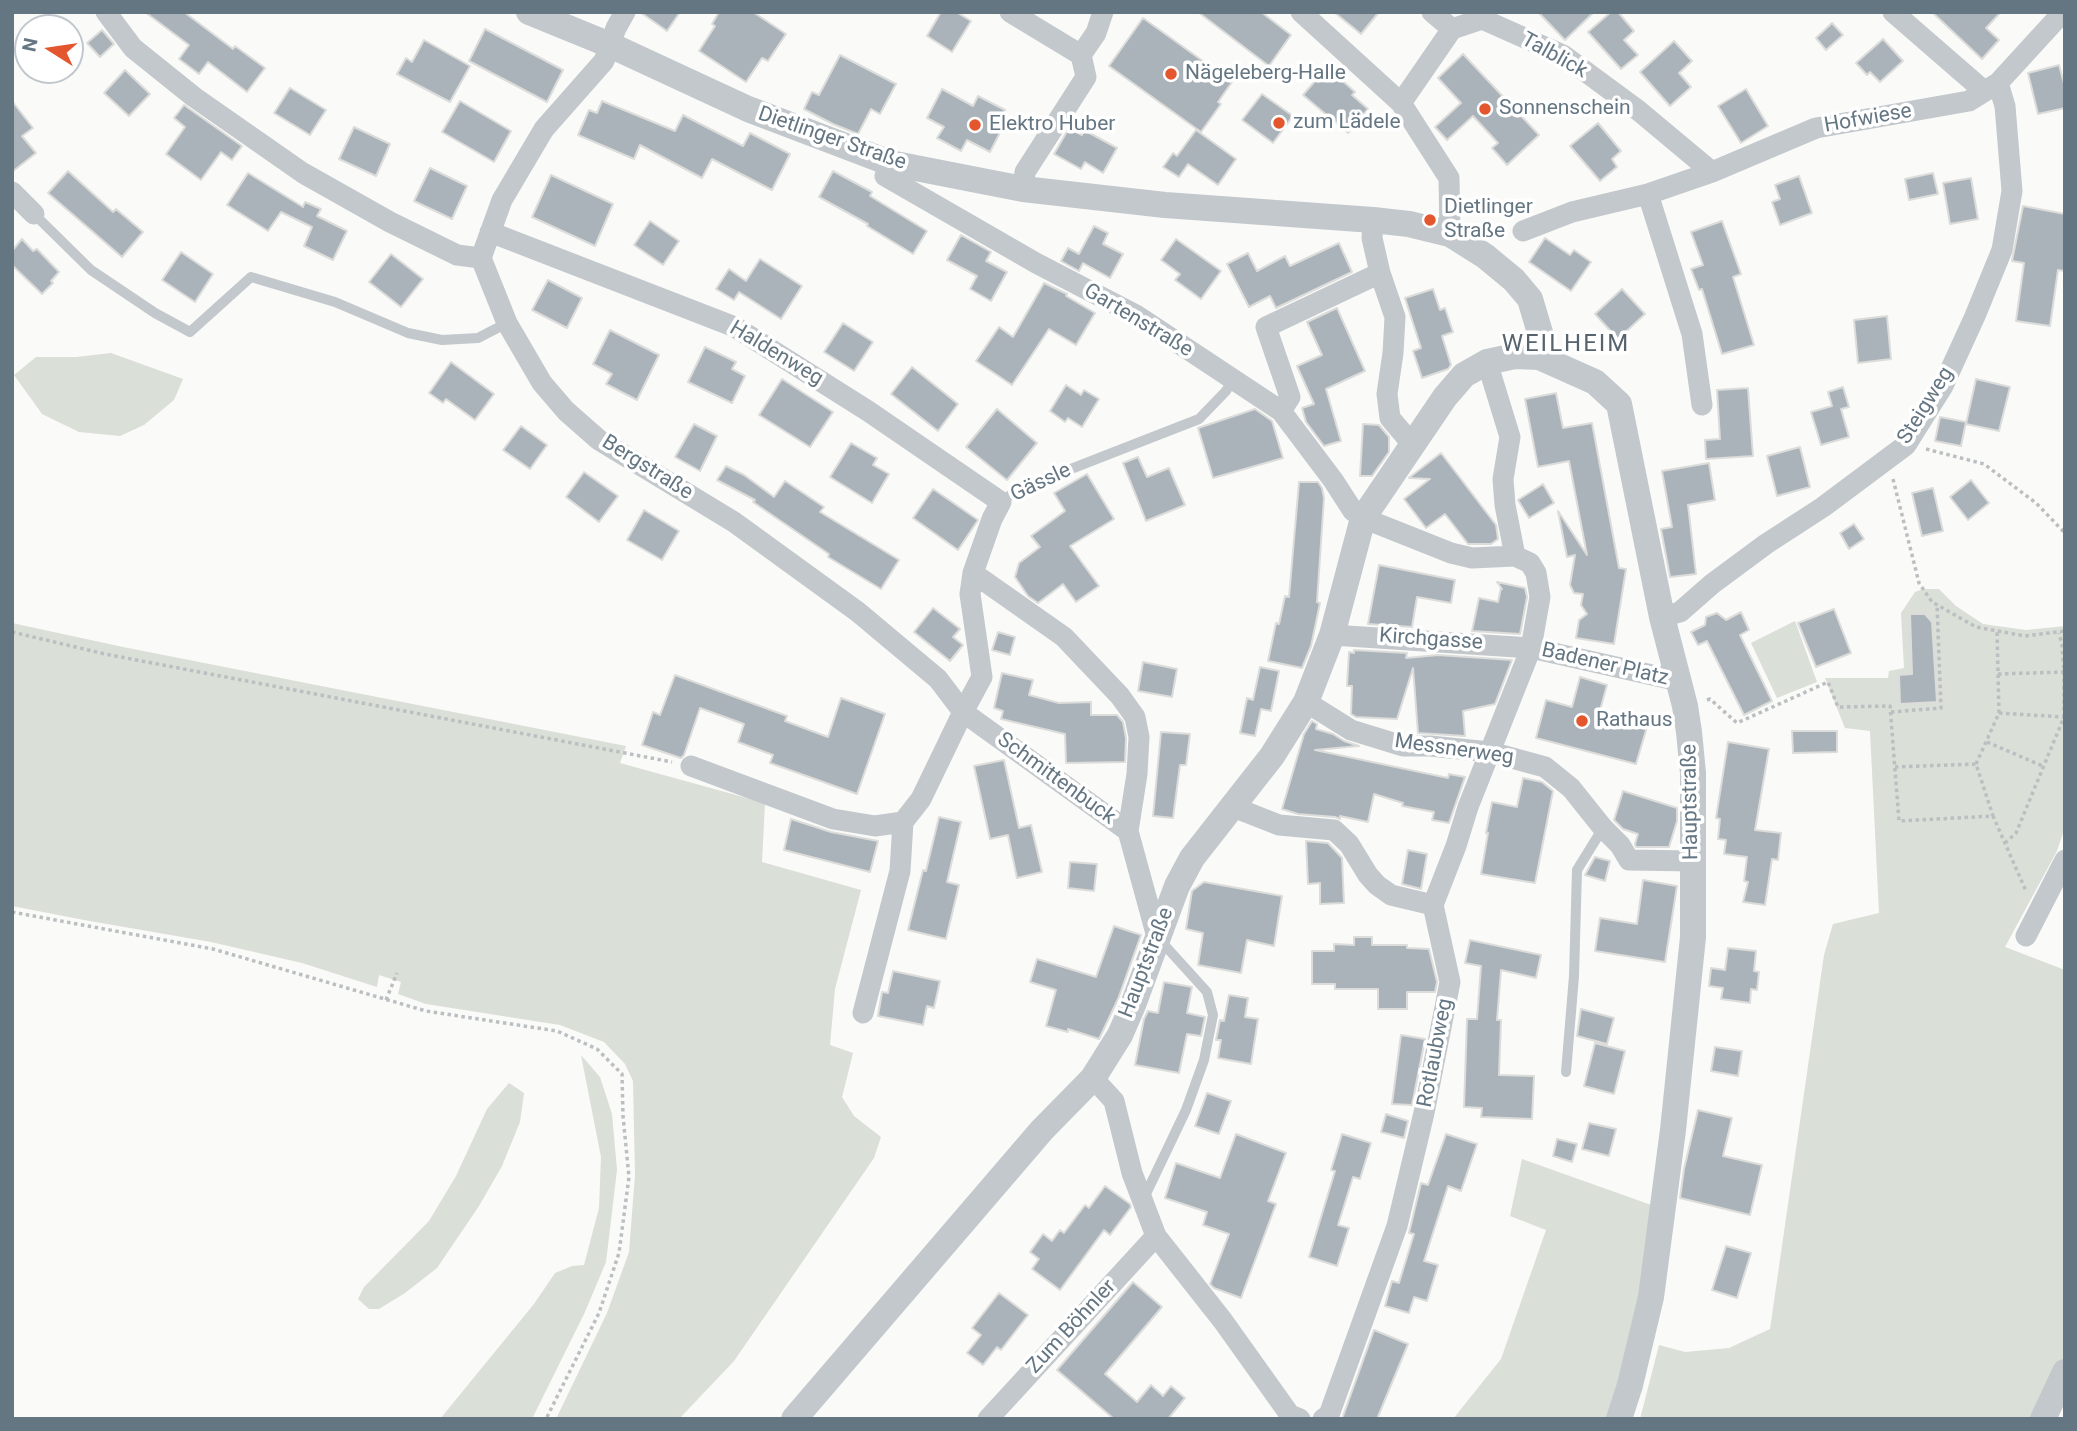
<!DOCTYPE html>
<html>
<head>
<meta charset="utf-8">
<style>
	body { margin:0 }
	#map { position:relative; width:2077px; height:1431px; overflow:hidden; background:#fafaf8; font-family:Roboto,sans-serif }
	canvas { display:block }
	.frame { position:absolute; inset:0; border:14px solid #657683; pointer-events:none }
	.north { position:absolute; left:14px; top:14px; width:70px; height:70px; box-sizing:border-box; background:#fff; border:2px solid #c1c8cd; border-radius:50%; rotate:282deg; font-size:19px; font-weight:700; line-height:28px; text-align:center; color:#657683 }
	.north::after { content:''; display:block; margin:auto; width:24px; height:32px; background:#e4572e; clip-path:polygon(50% 0,100% 100%,50% 72%,0 100%) }
</style>
</head>
<body>
<div id="map">
<canvas width="2077" height="1431"></canvas>
<div class="frame"></div>
<div class="north">N</div>
</div>
<script>
const context = document.querySelector('canvas').getContext('2d');
context.lineJoin = 'round';
function paint(path, color) { context.fillStyle = color; context.fill(path, 'evenodd'); }
const shape = rows => new Path2D(rows.map(r => 'M' + r).join(''));
function trace(path, color, width, dash) { context.strokeStyle = color; context.lineWidth = width; context.lineCap = dash ? 'butt' : 'round'; context.setLineDash(dash || []); context.stroke(path); }
function drawText(font, color, halo, rows, align = 'center') {
  context.font = font + ' Roboto,sans-serif'; context.lineWidth = 7; context.setLineDash([]); context.textBaseline = 'middle'; context.strokeStyle = halo; context.fillStyle = color; for (const [text, x, y, turn = 0] of rows) {
    context.save(); context.translate(x, y); context.rotate((+turn || 0) * Math.PI / 180); context.textAlign = isNaN(turn) ? turn : align; if (halo) context.strokeText(text, 0, 0); context.fillText(text, 0, 0); context.restore();
  }
}
paint(shape([
	[111,353,183,379,174,400,144,425,120,436,79,432,42,414,14,375,36,357,76,357],
	[1923,589,1939,589,1956,606,1983,624,2026,630,2065,626,2065,827,2057,851,2005,947,2065,970,2065,1357,2035,1419,1640,1419,1659,1345,1685,1352,1729,1348,1770,1329,1824,955,1833,924,1879,913,1870,731,1845,728,1825,678,1888,678,1889,671,1904,668,1901,613,1915,592],
	[1795,621,1817,682,1777,698,1751,643],
	[12,623,123,647,626,746,620,763,765,803,762,862,861,890,835,989,830,1045,853,1053,842,1097,854,1116,881,1137,874,1158,734,1361,679,1419,556,1419,607,1313,629,1252,635,1175,633,1081,625,1064,604,1042,560,1025,426,1004,398,994,401,982,379,975,377,987,302,963,211,942,84,920,12,906],
	[581,1055,600,1077,612,1114,617,1170,606,1262,585,1312,532,1419,440,1419,534,1304,555,1273,572,1266,584,1265,599,1208,601,1157],
	[509,1083,524,1093,520,1122,502,1166,479,1206,437,1268,405,1293,379,1309,369,1309,358,1299,364,1287,429,1221,456,1176,487,1109],
	[1522,1159,1654,1206,1631,1338,1610,1419,1453,1419,1501,1359,1546,1230,1510,1216]
]), '#dadfd7');
const building = shape([
	[145,12,184,12,233,49,235,46,265,68,247,92,208,62,199,74,179,59,189,45,145,12],
	[640,12,680,12,667,31,640,12],
	[719,12,753,12,786,34,768,61,762,58,746,82,699,51,715,26,712,24,719,12],
	[941,12,956,12,971,21,952,52,927,36,941,12],
	[1198,12,1261,12,1291,35,1269,66,1198,12],
	[1334,12,1379,12,1361,34,1334,12],
	[1538,12,1594,12,1565,40,1538,12],
	[1611,12,1618,12,1634,31,1624,40,1638,55,1621,69,1588,32,1611,12],
	[1932,12,2001,12,1986,28,1999,40,1982,59,1932,12],
	[1143,18,1232,82,1218,102,1221,104,1201,132,1109,66,1143,18],
	[1832,23,1843,35,1826,50,1816,38,1832,23],
	[485,29,563,70,547,102,469,61,485,29],
	[102,30,114,44,100,57,87,43,102,30],
	[1883,39,1903,61,1880,82,1870,72,1867,75,1856,63,1883,39],
	[424,40,470,66,450,102,397,74,406,58,412,62,424,40],
	[1674,41,1692,61,1679,73,1691,87,1670,106,1640,72,1674,41],
	[1463,54,1539,135,1507,165,1492,148,1498,143,1473,116,1447,140,1435,127,1461,103,1438,78,1463,54],
	[840,55,896,84,880,114,871,109,858,134,833,124,804,109,812,92,819,95,840,55],
	[2059,65,2065,87,2065,108,2038,114,2028,73,2059,65],
	[1327,67,1355,92,1352,95,1368,109,1348,133,1303,95,1327,67],
	[125,70,150,94,129,116,104,93,125,70],
	[290,88,326,110,310,135,274,113,290,88],
	[942,89,973,106,978,96,1005,110,999,122,1004,125,990,152,967,140,961,151,937,138,944,127,927,118,942,89],
	[1746,89,1768,126,1741,143,1718,106,1746,89],
	[1262,94,1293,116,1273,143,1242,120,1262,94],
	[12,101,33,128,22,136,36,153,12,172,12,101],
	[460,101,511,131,494,162,442,132,460,101],
	[602,101,675,131,683,115,743,146,750,133,790,154,772,190,712,159,702,178,640,145,634,159,578,135,589,110,597,113,602,101],
	[184,105,242,146,232,160,221,152,201,180,166,154,185,127,174,118,184,105],
	[1598,123,1621,151,1612,159,1617,167,1600,181,1570,146,1598,123],
	[354,127,390,144,376,176,339,159,354,127],
	[1069,128,1082,135,1084,130,1117,148,1103,173,1085,162,1081,169,1054,154,1069,128],
	[1196,130,1236,159,1218,185,1188,164,1179,177,1163,167,1173,153,1177,156,1196,130],
	[430,168,467,186,452,219,414,201,430,168],
	[68,171,113,212,116,209,143,232,122,257,48,193,68,171],
	[833,171,872,192,870,196,927,231,913,254,867,226,868,224,819,197,833,171],
	[248,173,303,207,305,202,321,209,317,216,347,231,333,260,304,246,312,227,281,212,268,231,227,205,248,173],
	[1933,173,1938,194,1909,200,1905,179,1933,173],
	[551,175,613,204,595,246,532,217,551,175],
	[1799,176,1812,213,1780,225,1772,202,1780,199,1775,185,1799,176],
	[1971,178,1978,219,1950,224,1943,183,1971,178],
	[2023,206,2065,214,2065,271,2058,270,2050,326,2016,321,2024,263,2012,261,2023,206],
	[650,221,679,241,663,265,634,245,650,221],
	[1722,221,1741,274,1733,277,1754,345,1722,354,1702,289,1699,290,1691,269,1703,265,1691,232,1722,221],
	[1094,226,1108,233,1103,244,1123,254,1110,278,1083,263,1079,271,1061,261,1068,248,1079,254,1094,226],
	[961,235,991,252,986,261,1007,272,991,301,970,289,977,276,947,260,961,235],
	[1545,238,1570,255,1574,250,1591,262,1571,291,1529,262,1545,238],
	[22,239,33,251,37,249,59,272,51,281,53,283,42,294,12,265,12,251,22,239],
	[1176,239,1221,271,1201,299,1175,280,1180,274,1161,260,1176,239],
	[1339,243,1352,272,1276,308,1270,296,1249,307,1227,264,1248,253,1257,271,1285,256,1290,266,1339,243],
	[181,252,213,274,195,302,162,280,181,252],
	[391,254,423,279,401,307,369,282,391,254],
	[760,259,802,286,781,319,739,292,734,300,716,289,729,269,746,281,760,259],
	[548,280,582,298,567,328,532,310,548,280],
	[1044,283,1067,294,1066,296,1095,313,1076,345,1049,329,1012,385,976,361,999,327,1013,337,1044,283],
	[1433,289,1440,310,1445,308,1453,332,1442,336,1451,365,1448,369,1422,378,1413,351,1421,348,1405,298,1433,289],
	[1622,289,1645,314,1618,339,1595,314,1622,289],
	[1337,308,1365,371,1326,389,1341,441,1324,446,1306,422,1302,408,1314,404,1297,366,1322,355,1307,322,1337,308],
	[1887,316,1891,359,1858,363,1854,320,1887,316],
	[843,323,873,342,854,371,824,352,843,323],
	[610,330,659,355,637,400,606,384,612,374,593,364,610,330],
	[705,347,736,362,732,369,745,376,732,403,688,382,705,347],
	[451,362,494,394,475,420,446,399,443,403,429,393,451,362],
	[912,367,958,404,938,431,891,394,912,367],
	[782,379,833,412,810,447,759,415,782,379],
	[1976,379,2010,387,1999,431,1966,424,1976,379],
	[1066,385,1081,395,1084,390,1099,399,1082,427,1068,418,1065,422,1050,411,1066,385],
	[1843,387,1849,407,1841,409,1849,437,1821,445,1811,412,1832,406,1828,392,1843,387],
	[1748,388,1753,456,1706,459,1705,440,1720,439,1717,390,1748,388],
	[1556,393,1563,428,1592,423,1619,568,1626,569,1614,644,1576,638,1579,620,1587,614,1581,605,1583,594,1574,593,1570,585,1575,555,1567,557,1558,511,1587,555,1569,461,1538,467,1525,399,1556,393],
	[997,409,1037,443,1007,480,966,447,997,409],
	[1255,409,1272,421,1283,458,1213,478,1198,428,1255,409],
	[1940,417,1966,422,1961,446,1935,441,1940,417],
	[694,424,717,436,700,471,675,457,694,424],
	[1363,424,1379,425,1389,437,1389,452,1372,476,1360,476,1363,424],
	[521,426,547,445,530,469,503,450,521,426],
	[851,443,877,458,873,465,889,474,872,503,830,477,851,443],
	[1800,447,1810,487,1777,496,1767,456,1800,447],
	[1441,453,1496,525,1498,539,1491,544,1468,544,1445,514,1426,528,1404,499,1430,479,1409,478,1410,477,1441,453],
	[1138,457,1147,477,1169,468,1185,505,1146,521,1123,463,1138,457],
	[1709,463,1715,500,1688,505,1696,574,1670,577,1661,529,1672,527,1662,471,1709,463],
	[726,466,744,475,774,497,785,481,824,507,820,512,899,560,881,589,828,557,829,554,753,502,755,500,717,480,726,466],
	[584,472,618,496,599,522,566,497,584,472],
	[1087,474,1114,519,1070,546,1099,586,1076,602,1063,584,1038,603,1028,596,1015,577,1019,563,1040,547,1031,536,1065,511,1054,493,1087,474],
	[1971,480,1989,503,1968,520,1950,497,1971,480],
	[1299,482,1318,482,1322,488,1324,498,1317,602,1320,603,1311,646,1302,668,1268,661,1276,623,1279,624,1285,596,1289,597,1299,482],
	[1543,484,1554,503,1529,518,1518,500,1543,484],
	[1933,488,1943,531,1922,536,1912,493,1933,488],
	[933,489,978,520,958,550,913,518,933,489],
	[644,510,679,531,662,560,627,540,644,510],
	[1854,524,1864,539,1849,549,1840,533,1854,524],
	[1379,565,1455,580,1451,603,1417,597,1412,627,1368,624,1379,565],
	[1497,582,1525,588,1527,597,1520,634,1472,631,1479,598,1498,602,1501,588,1502,589,1497,582],
	[933,608,960,629,953,637,963,645,950,661,914,632,933,608],
	[1834,609,1851,653,1816,667,1798,623,1834,609],
	[1741,612,1749,630,1740,635,1772,701,1744,715,1707,641,1698,645,1691,632,1705,625,1706,617,1717,613,1726,620,1741,612],
	[1910,614,1925,614,1932,622,1937,702,1900,704,1899,675,1912,674,1910,614],
	[998,632,1015,637,1010,655,992,650,998,632],
	[1354,650,1407,653,1406,658,1438,655,1512,660,1495,704,1463,711,1465,736,1418,733,1413,668,1397,719,1356,717,1351,714,1352,686,1347,686,1349,652,1354,653,1354,650],
	[1143,662,1177,669,1172,697,1138,691,1143,662],
	[1260,667,1279,671,1271,711,1261,709,1255,736,1240,733,1247,698,1253,700,1260,667],
	[1002,673,1033,680,1029,695,1059,703,1091,702,1091,715,1117,715,1123,722,1126,738,1125,762,1066,763,1065,734,1001,719,1003,711,994,708,1002,673],
	[675,675,787,716,785,721,828,737,841,698,885,714,857,794,770,763,773,755,738,742,744,724,700,708,684,755,681,758,642,745,653,712,660,715,675,675],
	[1580,677,1607,685,1599,714,1647,727,1636,764,1536,738,1546,700,1572,707,1580,677],
	[1312,721,1317,724,1316,729,1333,734,1344,741,1359,746,1315,750,1448,778,1449,774,1465,777,1449,823,1432,820,1434,812,1402,806,1403,803,1374,794,1368,822,1340,816,1340,819,1335,817,1298,814,1282,809,1304,734,1312,721],
	[1792,731,1837,731,1837,752,1793,753,1792,731],
	[1161,732,1190,734,1186,765,1180,765,1173,818,1153,816,1161,732],
	[1728,742,1769,749,1755,830,1781,833,1778,860,1772,859,1765,905,1743,902,1748,882,1744,881,1747,857,1724,854,1726,840,1718,839,1720,819,1716,818,1728,742],
	[1004,760,1019,828,1031,825,1042,872,1017,878,1008,835,990,839,974,766,1004,760],
	[1523,778,1542,782,1553,791,1535,883,1481,874,1488,833,1486,833,1492,802,1517,807,1523,778],
	[1623,791,1677,808,1677,821,1669,847,1636,847,1635,844,1638,834,1623,829,1614,820,1623,791],
	[939,817,961,822,947,882,959,885,946,939,908,930,923,870,926,871,939,817],
	[791,819,831,832,878,841,870,872,784,850,791,819],
	[1306,841,1328,843,1342,858,1344,903,1320,904,1320,883,1308,884,1306,841],
	[1408,850,1427,854,1421,889,1402,884,1408,850],
	[1595,857,1610,861,1605,881,1585,875,1595,857],
	[1070,862,1097,864,1094,891,1068,888,1070,862],
	[1643,880,1677,886,1665,962,1595,951,1600,918,1637,924,1643,880],
	[1204,882,1282,896,1274,946,1247,940,1241,973,1198,965,1203,933,1186,929,1192,891,1204,882],
	[1114,926,1141,935,1118,999,1099,1039,1068,1029,1068,1032,1046,1026,1056,990,1030,982,1037,959,1096,977,1114,926],
	[1354,937,1372,937,1372,945,1407,945,1407,948,1429,949,1437,982,1435,992,1407,992,1407,1009,1378,1009,1378,989,1335,989,1335,984,1312,984,1312,951,1334,951,1334,944,1354,945,1354,937],
	[1470,940,1541,955,1536,978,1501,970,1497,1020,1501,1020,1499,1075,1534,1076,1532,1119,1481,1117,1482,1108,1464,1107,1467,1019,1477,1019,1481,966,1465,963,1470,940],
	[1728,948,1756,951,1754,971,1759,972,1757,990,1751,989,1750,1003,1721,999,1723,988,1709,986,1711,968,1725,970,1728,948],
	[893,971,940,981,934,1008,927,1006,923,1025,878,1016,882,992,888,993,893,971],
	[1164,982,1192,987,1187,1013,1205,1017,1201,1036,1187,1034,1179,1073,1135,1065,1144,1019,1148,1011,1158,1013,1164,982],
	[1229,995,1248,998,1245,1017,1258,1019,1251,1064,1218,1058,1221,1040,1216,1040,1220,1020,1224,1021,1229,995],
	[1581,1009,1614,1018,1607,1044,1577,1036,1581,1009],
	[1401,1035,1425,1039,1412,1105,1392,1104,1401,1035],
	[1595,1043,1625,1051,1614,1094,1584,1086,1595,1043],
	[1715,1047,1742,1051,1738,1076,1711,1071,1715,1047],
	[1207,1093,1231,1101,1219,1134,1195,1126,1207,1093],
	[1698,1110,1732,1118,1723,1156,1762,1165,1750,1215,1680,1198,1684,1169,1698,1110],
	[1386,1114,1408,1121,1404,1138,1381,1132,1386,1114],
	[1589,1123,1616,1129,1609,1156,1582,1149,1589,1123],
	[1236,1134,1286,1153,1268,1201,1276,1204,1241,1298,1214,1288,1210,1284,1229,1234,1203,1225,1207,1212,1165,1198,1176,1163,1220,1178,1236,1134],
	[1342,1134,1371,1143,1360,1179,1353,1177,1338,1225,1349,1228,1337,1266,1309,1257,1335,1171,1331,1170,1342,1134],
	[1446,1134,1477,1144,1461,1191,1448,1186,1424,1261,1438,1265,1427,1301,1414,1297,1409,1313,1385,1306,1392,1281,1399,1283,1414,1234,1409,1233,1421,1183,1428,1185,1446,1134],
	[1557,1139,1577,1144,1572,1162,1553,1156,1557,1139],
	[1105,1186,1130,1204,1131,1207,1110,1235,1104,1230,1060,1290,1032,1269,1039,1259,1030,1252,1043,1234,1052,1241,1060,1230,1064,1233,1085,1205,1089,1208,1105,1186],
	[1726,1246,1751,1253,1737,1298,1712,1290,1726,1246],
	[1133,1282,1162,1307,1105,1374,1137,1402,1151,1385,1163,1396,1171,1386,1185,1398,1168,1419,1114,1419,1057,1370,1133,1282],
	[999,1293,1028,1315,1001,1350,997,1347,983,1365,967,1353,981,1335,972,1328,999,1293],
	[1374,1330,1408,1344,1377,1419,1342,1419,1374,1330]
]);
paint(building, '#aab3b9');
trace(building, '#dcdcda', 2);
trace(shape([
	[1926,449,1984,464,2036,503,2065,533],
	[1893,479,1919,583,1932,602,1976,627,2025,636,2065,631],
	[12,632,105,654,672,762],
	[1998,674,2064,672],
	[1707,700,1710,699,1737,723,1828,682,1838,707,1890,706,1899,821,1993,816,2026,891],
	[1891,712,1941,708,1937,604],
	[1999,713,2063,717],
	[1987,742,2045,767],
	[1976,764,1999,713,1997,631],
	[1895,767,1976,764,1993,816],
	[2005,843,2016,833,2064,717,2064,672,2062,645,2059,633],
	[12,912,213,949,426,1011,557,1031,597,1049,622,1074,623,1116,629,1177,619,1253,599,1313,546,1419],
	[386,1000,397,973]
]), '#bbbfc2', 3.5, [3.5, 3.5]);
trace(shape([
	[34,214,91,270,155,313,190,332,251,277,335,302,408,333,442,340,478,338,507,323],
	[1001,502,1017,490,1199,419,1226,391,1233,379],
	[1566,1072,1574,976,1577,870,1603,828],
	[1144,1198,1186,1110,1204,1060,1213,1015,1207,992,1159,939]
]), '#c3c8cc', 10);
trace(shape([
	[106,12,133,48,194,97,303,173,390,222,457,255,481,258],
	[625,12,616,28,604,61,544,129,502,200,481,258,507,323,542,383,566,411,599,440,734,522,858,612,938,679,963,712,921,799,903,822,875,826,833,819,691,766],
	[1010,12,1081,55],
	[1301,12,1401,103,1449,178,1450,234],
	[1432,12,1452,29],
	[1893,12,1984,91],
	[1401,103,1452,29,1482,19,1563,55,1639,111,1712,172],
	[890,163,885,176,1036,263,1136,315,1281,411,1333,480,1353,511,1363,518,1451,553,1472,558,1515,556],
	[1023,189,1025,172,1086,77,1081,55,1096,33,1103,12],
	[12,192,34,214],
	[1648,194,1692,334,1702,405],
	[1373,220,1372,238,1380,273,1395,317,1393,353,1387,394,1390,418,1412,444],
	[1523,231,1572,212,1648,194,1712,172,1816,128,1969,101,1998,83,2063,12],
	[490,232,735,327,868,411,1001,502,992,519,973,573,970,594,982,677,963,712,1128,831,1157,937],
	[1281,411,1290,397,1266,327,1380,273],
	[973,573,1064,637,1120,696,1135,717,1139,737,1137,774,1128,831],
	[1662,617,1680,612,1712,584,1766,544,1823,507,1906,445,1943,386,1975,316,2002,250,2012,191,2005,106,1998,83],
	[1332,635,1531,648,1679,681],
	[1306,702,1351,730,1403,746,1430,746,1490,752,1545,767,1571,788,1603,828,1620,845,1629,860,1693,861],
	[1233,807,1279,825,1334,830,1349,844,1368,875,1377,885,1391,895,1433,905],
	[2026,936,2065,860],
	[863,1013,900,871,903,822],
	[1093,1078,1114,1101,1132,1173,1156,1236,1223,1321,1290,1415,1300,1419],
	[988,1419,1156,1236],
	[1323,1419,1329,1415,1397,1226,1424,1113,1450,982,1433,905,1456,846,1468,807,1531,648,1540,597,1536,573,1530,563,1515,556,1505,505,1503,479,1510,437,1487,362]
]), '#c3c8cc', 21);
trace(shape([
	[529,12,610,45,748,109,890,163,1023,189,1165,205,1373,220,1409,224,1450,234,1485,256,1514,280,1530,299,1541,336,1539,357],
	[794,1419,1042,1130,1093,1078,1120,1035,1133,1005,1177,886,1192,858,1272,756,1306,702,1332,635,1363,518,1445,397,1464,375,1487,362,1515,356,1539,357,1595,382,1619,404,1662,617,1685,706,1689,732,1693,773,1693,937,1673,1130,1651,1297,1630,1385,1619,1419],
	[2043,1419,2065,1372]
]), '#c3c8cc', 26);
for (const [x, y, r, color] of [
	[1171,74,7,"#e4572e"],
	[1485,109,7,"#e4572e"],
	[1279,123,7,"#e4572e"],
	[975,125,7,"#e4572e"],
	[1430,220,7,"#e4572e"],
	[1582,721,7,"#e4572e"]
]) { const dot = new Path2D(); dot.arc(x, y, r, 0, 2 * Math.PI); context.fillStyle = color; context.fill(dot); trace(dot, '#fff', 2.5); }
drawText('21px', '#657683', '#fff', [
	["Talblick",1554,56,29],
	["Hofwiese",1868,119,-10],
	["Dietlinger Straße",832,139,19],
	["Gartenstraße",1138,321,31],
	["Haldenweg",776,354,31],
	["Steigweg",1926,406,-58],
	["Bergstraße",647,468,32],
	["Gässle",1041,483,-25],
	["Kirchgasse",1431,640,4],
	["Badener Platz",1605,665,13],
	["Messnerweg",1454,750,8],
	["Schmittenbuck",1056,779,36],
	["Hauptstraße",1691,802,-91],
	["Hauptstraße",1147,963,-69],
	["Rotlaubweg",1436,1053,-79],
	["Zum Böhnler",1072,1327,-47]
]);
drawText('21px', '#657683', '#fff', [
	["Nägeleberg-Halle",1185,74],
	["Sonnenschein",1499,109],
	["zum Lädele",1293,123],
	["Elektro Huber",989,125],
	["Dietlinger",1444,208],
	["Straße",1444,232],
	["Rathaus",1596,721]
], 'left');
context.letterSpacing = '2px';
drawText('24px', '#57646e', '#fff', [
	["WEILHEIM",1566,345]
]);
context.letterSpacing = '0px';
</script>
</body>
</html>
